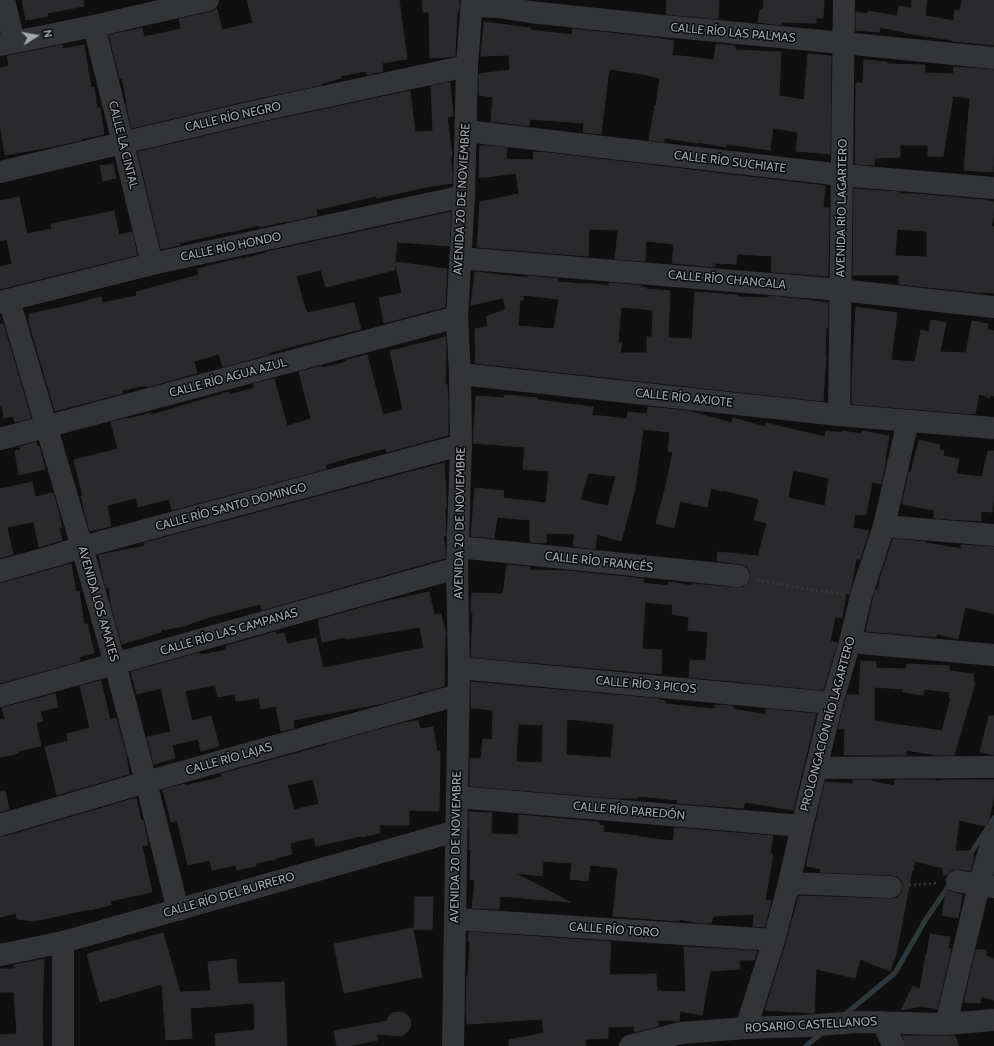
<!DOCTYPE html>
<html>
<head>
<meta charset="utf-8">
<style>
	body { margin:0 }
	#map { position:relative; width:994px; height:1046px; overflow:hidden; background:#0f0f10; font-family:Cabin,sans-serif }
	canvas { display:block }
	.north { position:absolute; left:16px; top:16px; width:40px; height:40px; -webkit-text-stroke:3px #0a0a0b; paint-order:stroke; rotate:79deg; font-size:11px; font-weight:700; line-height:16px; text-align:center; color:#a1a8b0 }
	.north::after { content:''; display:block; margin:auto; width:14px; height:18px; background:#a1a8b0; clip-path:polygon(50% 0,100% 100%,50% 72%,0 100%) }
</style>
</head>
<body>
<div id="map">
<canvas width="994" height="1046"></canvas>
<div class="north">N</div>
</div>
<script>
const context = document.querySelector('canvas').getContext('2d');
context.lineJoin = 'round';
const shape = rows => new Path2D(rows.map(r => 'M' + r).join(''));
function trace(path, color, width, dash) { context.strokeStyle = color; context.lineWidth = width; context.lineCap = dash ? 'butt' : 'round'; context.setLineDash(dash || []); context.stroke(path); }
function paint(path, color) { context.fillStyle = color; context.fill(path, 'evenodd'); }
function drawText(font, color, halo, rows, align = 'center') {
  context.font = font + ' Cabin,sans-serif'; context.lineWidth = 3; context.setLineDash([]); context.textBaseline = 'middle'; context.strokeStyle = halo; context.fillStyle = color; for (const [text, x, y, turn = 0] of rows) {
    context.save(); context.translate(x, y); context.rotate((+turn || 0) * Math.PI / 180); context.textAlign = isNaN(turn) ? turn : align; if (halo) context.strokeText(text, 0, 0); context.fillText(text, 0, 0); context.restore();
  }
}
trace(shape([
	[969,856,994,818],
	[843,1016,895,973,926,919,950,884],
	[806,1046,823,1032]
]), '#2e383c', 5);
const building = shape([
	[22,0,83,0,84,6,47,13,48,16,26,20,22,0],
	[247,0,399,0,407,59,382,63,383,71,367,75,366,71,340,76,341,78,320,84,321,85,250,100,132,128,126,103,127,103,122,78,120,79,109,35,142,28,144,37,181,29,179,19,211,12,217,9,222,30,253,23,247,0],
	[422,0,459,0,459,11,457,11,455,56,447,57,430,58,429,12,423,12,422,0],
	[667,0,719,0,718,19,666,14,667,0],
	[764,0,824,0,823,18,816,18,816,23,781,22,781,25,758,22,760,10,763,10,764,0],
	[912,0,927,0,925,16,954,21,955,10,960,11,962,0,994,0,994,45,952,41,952,40,905,33,905,32,880,27,879,32,856,30,856,12,868,14,868,11,897,16,899,6,911,8,912,0],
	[484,22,530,28,530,30,572,35,573,29,655,38,674,41,672,55,714,60,716,44,735,46,735,50,781,52,779,96,804,100,808,54,831,56,830,154,796,151,798,132,773,128,770,150,726,144,726,147,698,142,698,143,664,138,664,142,649,140,655,105,656,106,660,78,649,76,649,75,609,69,601,134,583,132,584,123,530,119,529,126,491,121,493,97,479,95,479,74,510,70,509,55,481,56,484,22],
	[62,45,63,49,84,45,91,88,94,87,97,108,100,108,104,134,81,139,82,140,50,147,5,155,0,124,0,68,9,66,7,56,62,45],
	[864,60,887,62,887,64,925,65,925,73,953,74,954,67,994,70,994,154,993,172,964,170,970,98,953,96,943,156,928,156,928,145,900,145,900,157,875,158,874,165,855,164,856,83,863,83,864,60],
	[450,82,453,116,447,117,452,156,450,157,452,171,452,183,426,187,377,198,376,196,316,210,317,215,287,222,287,221,260,227,259,225,231,232,231,231,179,243,180,245,161,249,138,152,256,124,410,91,415,132,433,131,431,86,450,82],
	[480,146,489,146,507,148,506,159,533,160,534,152,549,153,825,186,823,208,829,208,828,276,771,272,772,256,737,254,736,264,715,263,715,267,672,263,674,244,646,241,645,261,615,259,618,230,589,229,588,256,477,247,480,202,519,194,516,173,486,177,479,177,480,146],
	[113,164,116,178,103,181,100,166,113,164],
	[854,189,899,192,899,194,915,194,985,200,994,202,994,214,991,226,994,227,994,293,983,292,983,293,899,284,899,275,853,275,854,189],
	[897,229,927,231,927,257,895,256,897,229],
	[19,197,27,234,52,229,51,224,114,211,119,235,132,232,137,255,0,289,0,267,12,264,7,239,0,241,0,201,19,197],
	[451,212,449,246,397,242,394,270,326,287,321,270,296,276,305,309,306,309,307,313,354,303,361,329,289,347,268,353,269,354,223,367,219,354,194,361,197,373,147,387,147,385,122,390,123,393,55,411,28,319,30,318,29,314,62,307,88,301,88,300,101,297,102,303,137,296,136,292,199,275,197,269,218,264,242,258,242,259,266,253,266,252,271,251,451,212],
	[395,262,447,269,445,307,384,323,379,298,402,293,395,262],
	[475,272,528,278,528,276,558,279,558,282,587,284,587,283,609,286,609,283,642,286,642,287,646,288,646,289,670,291,668,338,692,339,695,292,737,295,737,297,769,298,769,296,808,300,828,303,828,328,826,328,825,357,826,357,823,401,475,363,476,344,475,344,475,329,488,326,486,317,506,309,503,298,471,305,475,272],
	[523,295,559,299,554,329,518,326,520,300,523,300,523,295],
	[621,307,653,310,652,337,647,337,647,353,620,353,622,343,618,342,621,307],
	[856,307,897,313,891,360,915,362,921,330,929,332,931,320,946,323,940,352,966,353,972,321,988,324,987,330,994,331,994,396,991,395,990,398,979,394,975,414,852,404,852,378,856,307],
	[0,324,3,324,31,418,15,422,13,416,4,418,2,405,0,405,0,324],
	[446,337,446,352,445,385,447,384,448,401,448,435,387,452,386,448,348,458,325,465,326,469,172,510,169,499,138,507,136,498,107,505,111,526,90,531,84,509,81,496,83,496,74,460,118,449,111,422,128,418,128,419,151,413,151,415,229,392,229,395,254,388,253,384,274,379,287,426,311,419,299,372,322,366,322,368,347,362,347,360,367,355,383,415,403,410,390,351,446,337],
	[504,395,537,398,537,400,593,407,592,415,627,419,628,412,647,414,648,407,688,411,732,423,733,418,765,427,766,423,825,437,826,431,842,433,842,431,862,434,862,431,889,436,885,459,886,460,881,484,872,482,866,515,855,514,853,528,869,531,860,559,856,559,851,587,849,594,846,593,842,618,835,617,830,641,837,643,823,690,689,677,690,660,706,661,708,632,688,630,689,617,672,614,673,605,645,602,642,649,662,650,661,674,471,657,473,612,471,612,472,593,503,594,507,565,530,567,529,570,568,571,644,579,643,583,668,586,669,582,693,586,693,584,738,588,744,587,749,583,751,577,750,571,747,566,741,564,717,561,718,552,758,556,767,523,754,520,759,499,723,490,722,491,711,488,707,507,680,501,674,528,656,523,665,489,665,490,673,452,668,451,670,432,643,429,635,489,621,541,597,534,595,549,573,546,575,534,546,533,546,543,530,542,530,520,497,517,494,538,471,536,475,488,504,491,503,498,546,503,549,471,523,469,525,447,473,443,476,396,505,398,504,395],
	[793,470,829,478,825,506,788,498,793,470],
	[588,473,616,476,608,506,580,500,588,473],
	[919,440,940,445,939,450,944,451,943,456,959,459,956,474,982,477,988,451,994,451,994,495,992,512,981,511,981,521,934,518,934,510,902,504,909,472,911,472,919,440],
	[36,442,37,447,39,446,45,469,19,475,15,451,21,450,20,447,36,442],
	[444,463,446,495,446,508,445,508,446,533,446,536,443,536,445,547,445,558,262,610,260,604,213,616,183,626,161,630,161,632,122,644,111,605,109,587,106,588,103,576,99,555,145,546,144,543,444,463],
	[32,482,35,497,53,493,58,510,62,528,59,528,62,540,39,547,34,522,7,527,13,554,0,558,0,489,32,482],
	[893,539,926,542,926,543,961,549,961,545,994,547,994,614,965,607,958,639,937,634,936,637,866,631,873,599,876,589,878,590,880,579,893,539],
	[71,564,76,592,79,591,84,624,87,624,94,653,79,657,80,661,0,683,0,583,3,583,71,564],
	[429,592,434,615,441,614,446,635,445,637,444,686,427,691,419,692,419,693,384,703,293,720,294,728,281,731,276,706,261,709,259,698,236,701,235,694,218,697,215,685,185,691,192,721,211,716,219,746,201,751,198,739,172,745,175,758,154,764,147,737,171,732,161,688,137,694,131,672,199,653,200,655,227,650,226,646,275,632,276,635,284,633,287,644,316,638,323,668,424,648,420,627,346,639,345,637,322,642,318,620,379,603,429,592],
	[861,661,876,662,876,668,906,669,907,664,950,666,949,671,974,674,973,683,975,683,954,755,936,755,906,750,906,755,844,755,845,729,838,729,847,695,859,695,861,661],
	[874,687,903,689,903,692,923,695,924,689,950,692,949,698,951,698,942,731,874,721,874,687],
	[101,681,110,720,116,718,126,754,129,774,57,795,45,747,68,741,67,734,90,728,80,686,101,681],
	[471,682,659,699,659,700,666,701,665,704,715,709,715,705,733,706,733,709,766,715,766,709,816,714,793,810,745,802,743,808,677,803,678,800,638,796,638,798,616,798,470,786,470,758,481,759,483,739,492,740,493,710,471,708,471,682],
	[567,719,614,724,611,758,566,755,567,719],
	[518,724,543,725,542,763,516,762,518,724],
	[55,694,58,707,40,711,43,721,36,723,41,746,18,751,19,753,0,757,0,720,5,719,2,708,55,694],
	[989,716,994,716,994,755,980,752,989,716],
	[418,721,420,729,433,727,437,751,440,751,439,811,409,810,409,825,379,825,380,833,362,837,361,836,316,846,314,837,290,843,292,854,275,858,276,859,256,863,256,866,237,870,236,865,212,870,210,860,188,865,177,820,171,822,163,790,185,784,185,786,222,777,221,774,327,745,327,744,403,723,418,721],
	[313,779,319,804,294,810,287,785,313,779],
	[853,780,871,780,871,781,894,786,895,780,934,780,941,781,941,780,994,780,994,796,988,824,984,826,959,820,955,851,973,851,973,861,970,871,959,869,953,869,948,873,946,875,943,875,943,868,915,861,913,871,912,870,896,955,890,971,860,959,855,978,816,969,814,1013,765,1010,786,943,799,896,891,899,897,898,902,893,903,887,902,881,897,876,892,875,820,872,821,869,806,866,825,782,853,784,853,780],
	[5,791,9,809,0,812,0,792,5,791],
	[136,798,141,820,143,820,148,845,142,846,152,892,110,901,111,905,90,910,90,909,34,921,17,919,16,913,0,917,0,837,4,837,136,798],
	[469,812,492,813,491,834,518,835,519,815,599,822,599,825,604,826,603,832,639,836,639,837,673,841,675,828,773,836,770,853,773,854,765,900,771,901,765,927,753,926,754,914,713,916,711,923,699,923,679,919,679,921,613,916,618,868,590,865,588,881,570,879,572,863,543,861,542,876,515,873,570,902,500,896,499,909,472,908,475,880,470,879,471,849,469,849,470,830,469,830,469,812],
	[947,887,949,891,955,893,962,895,958,918,942,915,947,887],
	[415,897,433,897,432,930,414,929,415,897],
	[413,928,422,977,344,993,334,944,413,928],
	[469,932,611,942,609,975,656,974,657,991,686,992,684,947,757,951,754,960,739,960,740,969,710,971,702,1015,680,1011,679,1021,658,1020,658,1026,635,1032,634,1026,608,1027,608,1038,585,1039,586,1046,509,1046,509,1040,544,1033,542,1019,467,1024,466,1011,467,976,468,976,470,941,468,941,469,932],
	[163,933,180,992,211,991,208,962,236,959,238,984,284,982,287,1046,216,1046,215,1034,255,1030,254,1003,190,1008,192,1038,166,1040,162,984,100,1002,87,954,163,933],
	[930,934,950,937,948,949,951,949,937,1009,921,1006,901,1010,913,986,920,989,926,954,927,955,930,934],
	[976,950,986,950,986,956,994,959,994,1000,981,996,980,1003,964,1002,976,950],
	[44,959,42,1017,43,1031,42,1031,43,1046,0,1046,0,1035,17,1034,14,992,0,992,0,969,14,969,14,965,44,959],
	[397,1012,402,1012,407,1015,410,1019,411,1025,409,1030,405,1034,400,1036,376,1034,378,1040,349,1046,337,1046,334,1031,387,1021,388,1017,392,1013,397,1012],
	[903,1036,955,1036,959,1046,906,1046,903,1036]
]);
paint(building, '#2a2a2c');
trace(building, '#292a2c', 1);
trace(shape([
	[757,580,801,588,843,594],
	[909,885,938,883]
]), '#36393c', 2.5, [2, 3]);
trace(shape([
	[4,0,14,42],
	[472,6,498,7,530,12,653,25,843,43,994,58],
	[94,26,123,143,152,264],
	[0,45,94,26,208,0],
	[466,131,842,175,994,188],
	[0,172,253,112,467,66],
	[460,258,841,290,994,307],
	[9,300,82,547,115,664,146,782,178,910],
	[0,302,152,264,464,196],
	[460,374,839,415,994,428],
	[839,415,844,0],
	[0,439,457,317],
	[884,526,994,535],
	[458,547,739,576],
	[0,571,57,555,82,547,461,445],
	[850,642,994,655],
	[459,668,832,703],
	[0,696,457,568],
	[816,768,994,767],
	[457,797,802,826],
	[0,825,146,782,458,695],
	[957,881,979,885,993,887],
	[789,883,891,887],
	[455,919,774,940],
	[63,942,63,1046],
	[0,955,63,942,456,831],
	[882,1022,894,1046],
	[946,1024,979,885,994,834],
	[746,1028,774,940,789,883,802,826,832,703,850,642,861,596,884,526,908,421],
	[453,1046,459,668,457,568,461,445,460,374,457,317,464,196,467,66,472,0],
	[630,1046,681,1033,746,1028,805,1026,857,1022,946,1024,994,1020]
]), '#323437', 22);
drawText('12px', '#a1a8b0', '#0a0a0b', [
	["CALLE RÍO LAS PALMAS",733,33,5],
	["CALLE RÍO NEGRO",233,117,-13],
	["CALLE LA CINTAL",123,145,76],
	["CALLE RÍO SUCHIATE",730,162,7],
	["AVENIDA 20 DE NOVIEMBRE",462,199,-87],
	["AVENIDA RÍO LAGARTERO",842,208,-89],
	["CALLE RÍO HONDO",231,247,-12],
	["CALLE RÍO CHANCALA",727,280,5],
	["CALLE RÍO AGUA AZUL",228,378,-15],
	["CALLE RÍO AXIOTE",684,398,6],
	["CALLE RÍO SANTO DOMINGO",231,507,-15],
	["AVENIDA 20 DE NOVIEMBRE",460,523,-89],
	["CALLE RÍO FRANCÉS",599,562,6],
	["AVENIDA LOS AMATES",98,604,74],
	["CALLE RÍO LAS CAMPANAS",229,632,-16],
	["CALLE RÍO 3 PICOS",646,685,5],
	["PROLONGACIÓN RÍO LAGARTERO",828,724,-75],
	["CALLE RÍO LAJAS",229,759,-16],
	["CALLE RÍO PAREDÓN",629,811,5],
	["AVENIDA 20 DE NOVIEMBRE",456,847,-89],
	["CALLE RÍO DEL BURRERO",229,895,-16],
	["CALLE RÍO TORO",614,930,4],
	["ROSARIO CASTELLANOS",811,1025,-3]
]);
</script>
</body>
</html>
